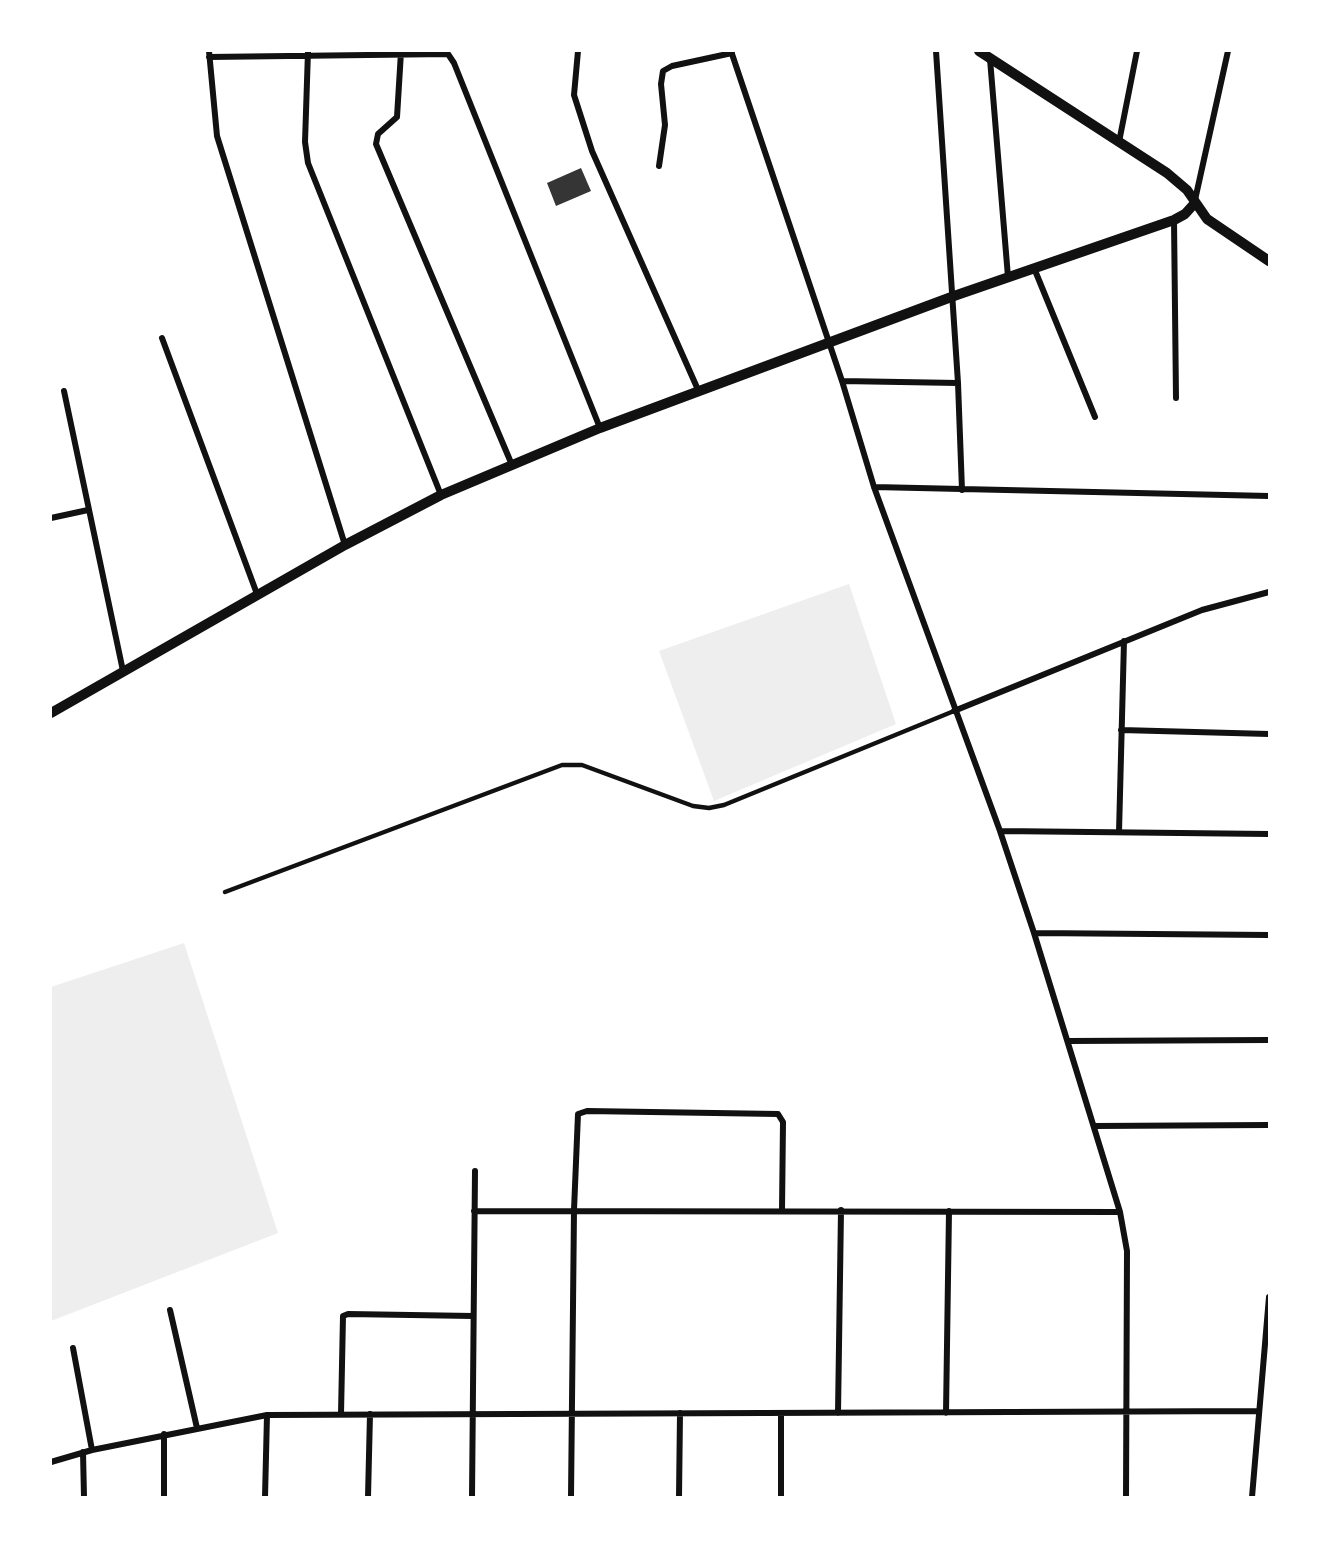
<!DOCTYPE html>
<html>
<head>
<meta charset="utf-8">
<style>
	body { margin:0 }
	#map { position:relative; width:1320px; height:1548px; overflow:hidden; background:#fff; font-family:"Archivo Narrow",sans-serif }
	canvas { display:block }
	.frame { position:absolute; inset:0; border:52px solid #fff; pointer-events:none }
</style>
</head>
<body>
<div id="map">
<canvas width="1320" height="1548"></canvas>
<div class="frame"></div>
</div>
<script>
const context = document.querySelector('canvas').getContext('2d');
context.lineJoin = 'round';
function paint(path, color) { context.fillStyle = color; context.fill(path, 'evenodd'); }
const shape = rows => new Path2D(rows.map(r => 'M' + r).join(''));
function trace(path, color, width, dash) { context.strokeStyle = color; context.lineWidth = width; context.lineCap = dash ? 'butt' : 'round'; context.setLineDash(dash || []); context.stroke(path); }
paint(shape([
	[849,584,896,724,714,801,659,651],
	[184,943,278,1233,51,1321,51,987]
]), '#eee');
paint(shape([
	[581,168,591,191,556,206,547,183]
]), '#353535');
trace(shape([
	[225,892,562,765,582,765,693,806,709,808,724,805,954,711]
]), '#111', 4.5);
trace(shape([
	[209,51,217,136,345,545],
	[308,51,305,142,308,163,441,495],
	[578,51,574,95,592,151,699,392],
	[731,51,842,381,874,487,1000,831,1034,933,1120,1212,1127,1251,1126,1497],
	[401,52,397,117,378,134,376,144,512,465],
	[209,57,448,54,454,63,600,428],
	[990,59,1008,277],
	[1119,142,1137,51],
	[659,166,665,125,661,84,663,71,672,66,732,53],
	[1195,200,1228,51],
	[1174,220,1176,398],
	[1034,268,1095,417],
	[162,338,257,594],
	[842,381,958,383,936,51],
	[958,383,962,490],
	[64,391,123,671],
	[874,487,1269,496],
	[51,518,88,510],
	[954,711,1202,610,1269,592],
	[1121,730,1269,734],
	[1000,831,1269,834],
	[1119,832,1124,641],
	[1034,933,1269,935],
	[1068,1041,1269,1040],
	[1094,1126,1269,1125],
	[474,1211,1120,1212],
	[170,1310,197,1428],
	[73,1348,92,1450],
	[781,1413,781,1497],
	[838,1413,841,1210],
	[946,1413,949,1211],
	[341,1414,343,1316,348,1314,473,1316],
	[164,1434,164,1497],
	[83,1452,84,1497],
	[51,1462,92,1450,267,1415,1259,1411],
	[265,1497,267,1415],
	[368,1497,370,1414],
	[472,1497,475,1171],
	[571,1497,574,1210,578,1114,587,1111,778,1114,783,1122,782,1210],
	[679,1497,680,1413],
	[1252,1497,1269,1297]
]), '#111', 6);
trace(shape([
	[979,51,1167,173,1187,190,1207,219,1269,261],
	[51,713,345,545,441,495,600,428,954,296,1174,220,1185,214,1194,204]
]), '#111', 10);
</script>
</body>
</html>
